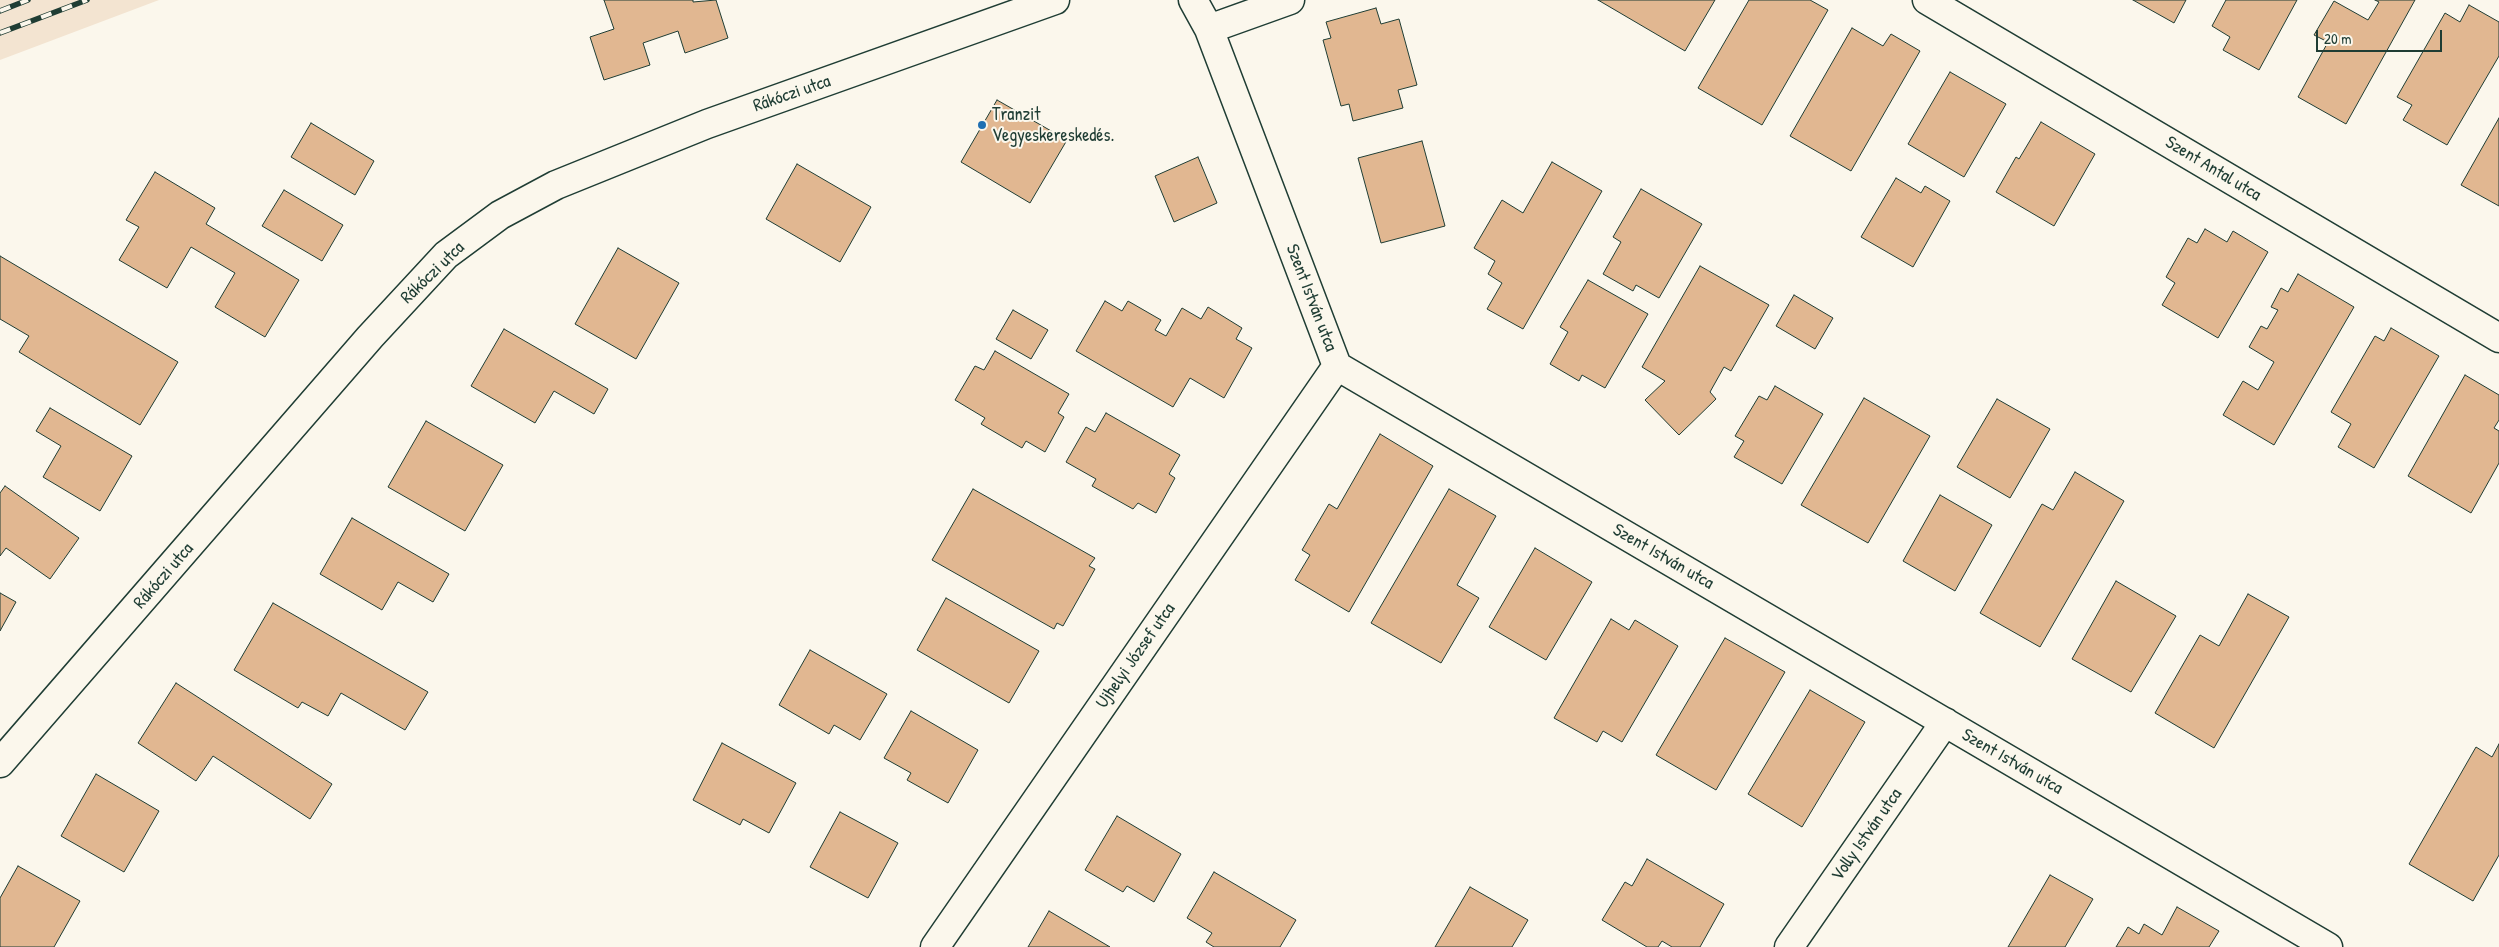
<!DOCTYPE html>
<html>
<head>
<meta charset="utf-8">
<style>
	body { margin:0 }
	#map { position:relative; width:2499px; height:947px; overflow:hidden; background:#fbf7ec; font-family:"Patrick Hand",sans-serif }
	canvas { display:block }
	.scale { position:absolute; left:2316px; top:30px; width:126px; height:22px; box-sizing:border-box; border:2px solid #1f3d34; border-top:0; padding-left:6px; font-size:15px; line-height:18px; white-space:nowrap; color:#1f3d34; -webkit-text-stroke:4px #fbf7ec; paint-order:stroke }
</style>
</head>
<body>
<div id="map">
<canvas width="2499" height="947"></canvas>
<div class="scale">20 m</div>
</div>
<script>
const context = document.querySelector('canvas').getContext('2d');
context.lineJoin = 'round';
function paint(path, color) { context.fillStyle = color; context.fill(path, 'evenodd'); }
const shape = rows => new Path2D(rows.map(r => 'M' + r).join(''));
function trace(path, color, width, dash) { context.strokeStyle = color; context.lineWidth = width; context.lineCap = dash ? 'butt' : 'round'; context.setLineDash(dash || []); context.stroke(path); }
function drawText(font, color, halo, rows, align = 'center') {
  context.font = font + ' "Patrick Hand",sans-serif'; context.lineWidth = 4; context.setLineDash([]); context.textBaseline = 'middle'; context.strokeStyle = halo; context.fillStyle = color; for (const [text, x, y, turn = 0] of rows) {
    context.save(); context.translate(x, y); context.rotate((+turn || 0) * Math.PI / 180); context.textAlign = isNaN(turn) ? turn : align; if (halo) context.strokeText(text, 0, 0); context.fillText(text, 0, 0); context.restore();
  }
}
paint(shape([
	[0,0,159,0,0,60]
]), '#f3e4d1');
const building = shape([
	[604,0,693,0,693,2,716,0,728,38,685,53,678,31,643,43,650,65,604,80,590,37,614,29,604,0],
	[1598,0,1715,0,1685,51,1598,0],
	[1749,0,1810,0,1828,10,1762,125,1698,88,1749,0],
	[2133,0,2186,0,2174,23,2133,0],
	[2226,0,2297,0,2259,70,2223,50,2230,37,2212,26,2226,0],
	[2375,0,2415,0,2346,124,2298,97,2328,42,2314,35,2334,1,2368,20,2379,2,2375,0],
	[2469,5,2499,22,2499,56,2447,145,2403,120,2412,105,2397,97,2445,13,2460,22,2469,5],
	[1376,8,1381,24,1399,19,1417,85,1398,90,1403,108,1353,121,1349,104,1341,106,1323,40,1331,38,1326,22,1376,8],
	[1852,28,1883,46,1891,34,1920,51,1851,171,1790,136,1852,28],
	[1950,72,2006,104,1964,177,1908,144,1950,72],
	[997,100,1067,140,1030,203,961,162,997,100],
	[2499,118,2499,206,2461,185,2499,118],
	[2041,122,2095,154,2054,226,1996,192,2016,157,2019,159,2041,122],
	[311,123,374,161,355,195,291,157,311,123],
	[1422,141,1445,226,1381,243,1358,158,1422,141],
	[1198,157,1217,203,1174,222,1155,176,1198,157],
	[1552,162,1602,191,1523,329,1487,309,1502,283,1488,274,1495,261,1474,248,1502,200,1523,213,1552,162],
	[797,164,871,207,840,262,766,219,797,164],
	[155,172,215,208,206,224,299,280,265,337,215,307,235,273,191,247,167,288,119,260,139,227,126,220,155,172],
	[1896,178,1921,193,1925,186,1950,201,1913,267,1861,237,1896,178],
	[1641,189,1702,224,1659,298,1636,285,1633,291,1603,274,1621,242,1613,237,1641,189],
	[284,190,343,225,322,261,262,226,284,190],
	[2205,229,2227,242,2233,231,2268,252,2218,338,2162,305,2175,283,2166,277,2188,238,2197,243,2205,229],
	[618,248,679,283,636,359,575,324,618,248],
	[0,256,178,362,140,425,19,352,29,336,0,319,0,256],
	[1700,266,1769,305,1731,371,1724,367,1710,392,1716,399,1679,435,1645,400,1665,381,1642,367,1700,266],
	[2298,274,2354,307,2274,445,2223,415,2243,381,2258,390,2274,362,2249,347,2261,326,2267,329,2278,310,2271,307,2281,288,2288,292,2298,274],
	[1588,280,1648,314,1605,388,1582,375,1579,381,1550,364,1568,332,1560,327,1588,280],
	[1794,295,1833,318,1815,349,1776,326,1794,295],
	[1105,301,1122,311,1128,301,1161,320,1155,330,1166,336,1182,308,1201,319,1208,307,1242,328,1236,339,1252,348,1224,398,1190,378,1173,407,1076,351,1105,301],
	[1013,310,1048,330,1031,359,996,339,1013,310],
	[2391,328,2439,356,2374,468,2338,447,2351,424,2331,412,2375,336,2384,341,2391,328],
	[504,329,608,389,594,414,554,391,535,423,471,386,504,329],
	[995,351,1069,394,1058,413,1064,417,1045,452,1026,441,1022,448,981,424,985,418,955,400,975,366,984,370,995,351],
	[2465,375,2499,395,2499,420,2494,428,2499,431,2499,463,2471,513,2408,476,2465,375],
	[1775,386,1823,414,1782,484,1734,457,1744,441,1735,436,1759,396,1767,400,1775,386],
	[1864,398,1930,436,1868,543,1801,505,1864,398],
	[1997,399,2050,429,2010,498,1957,467,1997,399],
	[50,408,132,456,100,511,43,477,61,446,36,431,50,408],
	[1106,413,1180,455,1169,474,1175,478,1156,513,1138,503,1133,509,1092,486,1096,479,1066,462,1086,427,1095,432,1106,413],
	[426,421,503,465,465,531,388,487,426,421],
	[1380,434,1433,466,1349,612,1295,580,1310,555,1302,550,1329,504,1337,509,1380,434],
	[2075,472,2124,501,2040,647,1980,613,2042,504,2053,510,2075,472],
	[5,486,79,538,50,579,6,548,0,556,0,493,5,486],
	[973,489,1095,558,1089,566,1095,569,1063,626,1057,623,1054,629,932,560,973,489],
	[1449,489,1496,516,1457,585,1479,598,1441,663,1371,623,1449,489],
	[1940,495,1992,525,1955,591,1903,561,1940,495],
	[352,518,449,574,433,602,398,582,382,610,320,574,352,518],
	[1535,548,1592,582,1546,660,1489,627,1535,548],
	[2116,581,2176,616,2131,692,2072,659,2116,581],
	[0,593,16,602,0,631,0,593],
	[2248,594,2289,617,2214,748,2155,713,2200,635,2219,646,2248,594],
	[946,598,1039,651,1009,703,917,650,946,598],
	[273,603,428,692,405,730,341,693,328,716,302,702,298,708,234,670,273,603],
	[1611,619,1629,630,1635,620,1678,646,1622,742,1603,731,1597,742,1554,718,1611,619],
	[1725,638,1785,672,1716,790,1656,755,1725,638],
	[810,650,887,694,860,740,834,725,829,734,779,705,810,650],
	[176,683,332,784,310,819,213,756,196,781,138,743,176,683],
	[1810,690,1865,722,1802,827,1748,794,1810,690],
	[911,711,978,750,948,803,907,780,911,773,884,758,911,711],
	[722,743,796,783,769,833,743,819,740,825,693,800,722,743],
	[2499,744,2499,855,2473,901,2409,864,2476,747,2492,757,2499,744],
	[96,774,159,811,124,872,61,836,96,774],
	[840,812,898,843,868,898,810,867,840,812],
	[1117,816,1181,854,1154,902,1127,886,1123,892,1085,870,1117,816],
	[1647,859,1724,904,1700,947,1672,947,1662,941,1658,947,1647,947,1602,920,1625,882,1632,886,1647,859],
	[18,866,80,901,54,947,0,947,0,898,18,866],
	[1214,872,1296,920,1280,947,1214,947,1206,942,1212,933,1187,918,1214,872],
	[2050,875,2093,899,2065,947,2008,947,2050,875],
	[1470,887,1528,920,1512,947,1435,947,1470,887],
	[2177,907,2219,931,2209,947,2116,947,2128,927,2139,934,2144,924,2162,935,2177,907],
	[1049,911,1110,947,1028,947,1049,911]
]);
paint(building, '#e1b791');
trace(building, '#1f3d34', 1);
const street = shape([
	[1193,0,1209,29,1337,366,2328,947],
	[1927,0,2499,338],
	[1209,29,1290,0],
	[935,947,1337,366],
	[1789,947,1945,722]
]);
const secondary = shape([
	[0,763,370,337,446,255,500,215,556,185,707,124,1055,0]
]);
trace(street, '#1f3d34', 31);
trace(secondary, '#1f3d34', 31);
trace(street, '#fbf7ec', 28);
trace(secondary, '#fbf7ec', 28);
const rail = shape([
	[0,11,28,0],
	[0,33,87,0]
]);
trace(rail, '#1f3d34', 5.5);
trace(rail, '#fbf7ec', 4, [11]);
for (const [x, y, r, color] of [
	[982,125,5,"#1f6fb2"]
]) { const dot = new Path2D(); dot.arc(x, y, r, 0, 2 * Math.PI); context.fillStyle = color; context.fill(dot); trace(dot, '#fbf7ec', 2); }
drawText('18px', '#1f3d34', '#fbf7ec', [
	["Rákóczi utca",792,94,-19],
	["Szent Antal utca",2213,169,31],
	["Rákóczi utca",433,273,-44],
	["Szent István utca",1311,298,69],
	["Szent István utca",1663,557,30],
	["Rákóczi utca",164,576,-49],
	["Ujhelyi József utca",1136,656,-55],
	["Szent István utca",2012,762,30],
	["Volly István utca",1867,835,-55]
]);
drawText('18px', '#1f3d34', '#fbf7ec', [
	["Tranzit",992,115],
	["Vegyeskereskedés.",992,136]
], 'left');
</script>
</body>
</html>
